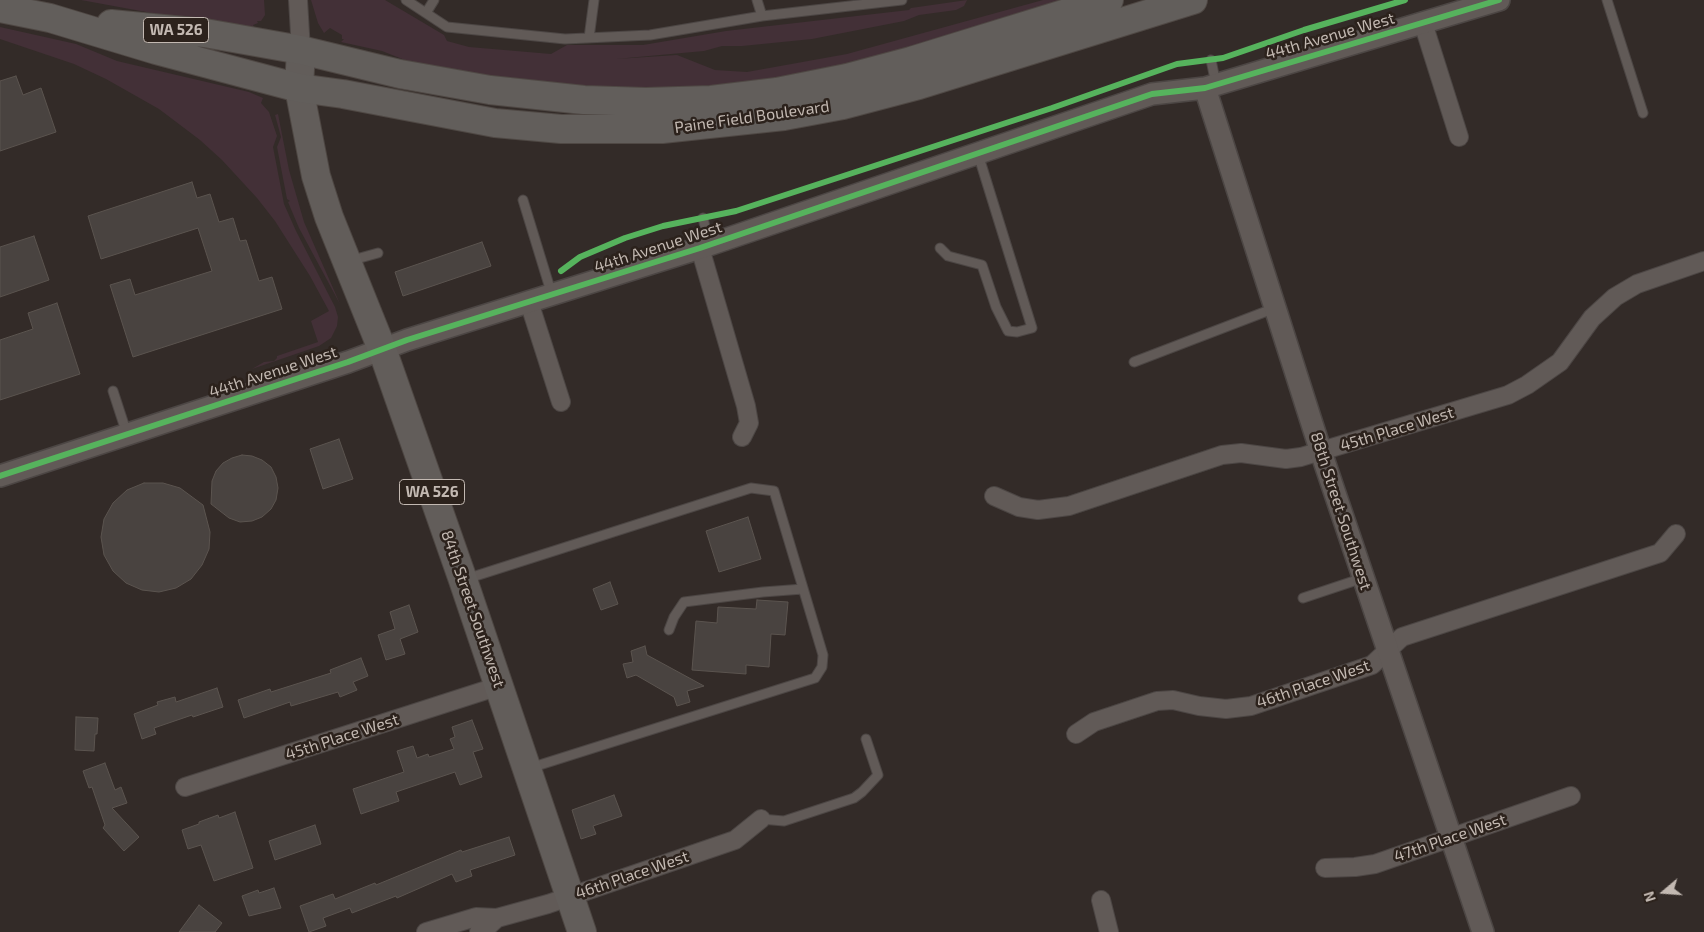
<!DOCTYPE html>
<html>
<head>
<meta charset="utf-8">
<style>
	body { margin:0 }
	#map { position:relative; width:1704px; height:932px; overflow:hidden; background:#332b28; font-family:"Exo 2",sans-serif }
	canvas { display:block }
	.north { position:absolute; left:1639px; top:867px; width:50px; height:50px; -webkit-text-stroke:4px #2c221c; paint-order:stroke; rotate:252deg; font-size:14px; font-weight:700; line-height:20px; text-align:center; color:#c3b9b2 }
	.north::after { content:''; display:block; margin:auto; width:18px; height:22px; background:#c3b9b2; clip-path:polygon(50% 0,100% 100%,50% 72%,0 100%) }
</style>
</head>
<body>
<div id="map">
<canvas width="1704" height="932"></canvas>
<div class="north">N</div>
</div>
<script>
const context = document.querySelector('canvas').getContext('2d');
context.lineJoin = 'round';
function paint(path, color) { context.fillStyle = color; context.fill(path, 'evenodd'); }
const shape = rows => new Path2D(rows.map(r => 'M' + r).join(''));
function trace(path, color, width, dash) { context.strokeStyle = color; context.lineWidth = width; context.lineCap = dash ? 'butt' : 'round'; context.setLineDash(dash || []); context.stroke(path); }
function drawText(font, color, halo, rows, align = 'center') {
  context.font = font + ' "Exo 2",sans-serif'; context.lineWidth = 5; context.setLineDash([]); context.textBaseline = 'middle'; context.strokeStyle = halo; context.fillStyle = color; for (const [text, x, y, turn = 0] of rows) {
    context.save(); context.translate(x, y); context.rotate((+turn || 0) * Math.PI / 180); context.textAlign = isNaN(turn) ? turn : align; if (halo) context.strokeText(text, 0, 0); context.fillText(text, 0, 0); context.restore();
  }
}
paint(shape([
	[81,0,264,0,265,15,261,21,257,21,258,23,253,25,256,31,244,30],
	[311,0,385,0,444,35,447,41,469,47,551,54,567,45,643,45,726,31,909,10,911,8,967,0,964,6,956,10,919,15,904,21,812,39,742,46,722,46,704,51,616,59,677,55,715,70,747,72,847,54,1043,0,1073,0,980,29,801,77,687,90,555,86,420,66,382,51,341,42,344,39,342,39,342,35,330,28,324,33,318,23],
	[0,27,76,44,117,61,249,92,263,98,261,103,269,112,277,136,273,147,284,204,296,231,335,307,338,317,337,326,331,338,319,346,252,369,264,362,274,361,277,358,277,356,318,342,311,321,329,311,310,276,275,221,257,198,222,160,200,140,159,109,106,79,74,64,0,39],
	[278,114,289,170,304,222,340,304,299,228,288,202,290,201,287,199,277,147,281,137,275,115]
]), '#433037');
const building = shape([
	[16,76,23,95,41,88,56,132,0,151,0,81,16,76],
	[192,182,197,198,210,194,219,222,233,218,240,241,246,240,259,281,272,277,282,309,133,357,110,285,130,279,135,295,212,271,198,228,101,259,88,216,192,182],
	[34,236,49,280,0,297,0,247,34,236],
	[482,242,491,266,403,296,395,272,482,242],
	[57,303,80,374,0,400,0,340,33,329,28,313,57,303],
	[339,439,353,479,323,489,310,449,339,439],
	[242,455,252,456,262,460,271,467,276,477,278,488,276,500,271,509,262,517,252,521,240,522,229,518,211,504,212,481,216,471,223,463,232,458,242,455],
	[144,483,163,483,180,488,203,505,210,532,209,549,202,565,191,579,176,588,159,592,142,590,126,583,113,571,104,555,101,537,104,519,113,503,127,490,144,483],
	[748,517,761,559,719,572,706,531,748,517],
	[610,582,618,604,601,610,593,589,610,582],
	[757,600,788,602,785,635,771,634,769,667,746,665,746,674,692,670,696,621,717,623,718,607,756,609,757,600],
	[409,605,418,632,400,639,405,654,386,660,378,635,395,629,390,612,409,605],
	[645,646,647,655,704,686,687,691,690,702,677,706,674,697,636,675,627,678,623,664,633,662,631,651,645,646],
	[361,658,368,676,353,682,357,690,340,697,338,692,291,706,290,702,244,718,238,700,270,689,271,692,331,673,330,670,361,658],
	[217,688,223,707,193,717,192,715,154,728,156,734,142,739,134,714,158,705,157,702,175,697,176,702,217,688],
	[76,717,98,718,97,734,95,734,94,751,75,750,76,717],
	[472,720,483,749,473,752,482,777,460,785,455,772,396,792,399,801,361,814,353,789,404,772,397,751,413,746,417,758,428,754,429,757,454,749,450,739,455,737,452,727,472,720],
	[105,763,115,790,121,787,127,803,112,808,139,837,124,851,103,828,105,825,92,787,89,788,83,771,105,763],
	[614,795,622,816,593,826,596,834,581,839,572,810,614,795],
	[235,812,253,868,214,881,201,845,188,849,182,830,199,824,199,822,218,815,219,818,235,812],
	[315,825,321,844,275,860,269,841,315,825],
	[509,837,515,855,470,870,472,876,456,882,452,874,397,898,396,896,352,913,350,908,323,918,326,926,309,932,300,906,333,894,335,899,375,883,376,885,461,850,462,852,509,837],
	[274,888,281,908,249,916,242,896,258,890,259,893,274,888],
	[199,905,222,923,215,932,179,932,199,905]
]);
paint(building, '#494340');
trace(building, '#5b544f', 1);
const service = shape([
	[406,0,447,27,565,39,650,35,762,16,902,0],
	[757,0,762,16],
	[1607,0,1643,113],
	[426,13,434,0],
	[589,38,594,0],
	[1211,60,1216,84],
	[523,200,552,295],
	[703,218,709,244],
	[940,248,948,256,982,265,996,307,1008,331,1017,332,1032,328,978,154],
	[349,261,378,253],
	[1134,362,1275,308],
	[113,391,127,434],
	[466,579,751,488,774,491,823,655,822,667,815,678,530,768],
	[1303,598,1363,578],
	[669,630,674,617,684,602,763,592,803,589],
	[761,819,784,821,854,798,862,792,878,775,866,739]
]);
const minor = shape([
	[298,0,301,50],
	[1423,23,1459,137],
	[700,248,746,406,749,423,742,437],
	[529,302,561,402],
	[994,496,1019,507,1038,510,1069,506,1222,455,1241,453,1286,459,1301,457,1508,395,1527,385,1560,362,1592,318,1615,297,1637,284,1704,261],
	[1076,734,1094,722,1157,701,1173,700,1199,706,1226,709,1251,706,1372,665,1402,637,1660,553,1676,534],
	[185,787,499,686],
	[1325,868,1355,867,1375,864,1571,796],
	[1101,900,1109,932],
	[426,932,476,917,497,918],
	[479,932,484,930,497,918,548,904,735,840,761,819]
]);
const tertiary = shape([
	[1205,88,1321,452,1483,932],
	[0,476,348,362,407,340,700,248,1152,94,1205,88,1499,0]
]);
const primary = shape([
	[301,50,299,88,316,176,329,217,382,349,463,580,582,932]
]);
const trunk = shape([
	[0,8,50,18,156,50,299,88,343,94,495,123,561,129,662,129,784,116,843,105,919,85,1193,0],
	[111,24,205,33,301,50,400,74,490,90,584,100,646,102,711,100,777,92,847,78,911,61,1109,0]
]);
trace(service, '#4c4644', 11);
trace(minor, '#4c4644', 20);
trace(tertiary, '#4c4644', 24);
trace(primary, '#4d4642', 30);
trace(trunk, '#4f4844', 30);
trace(service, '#615a57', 9);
trace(minor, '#615a57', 18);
trace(tertiary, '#615a57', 21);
trace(primary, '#625d5a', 28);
trace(trunk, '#625e5b', 28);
trace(shape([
	[561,271,580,257,625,238,663,226,736,211,1052,108,1177,64,1223,58,1304,30,1405,0],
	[0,476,348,362,407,340,700,248,1152,94,1205,88,1499,0]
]), '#56b35d', 6);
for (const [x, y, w] of [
	[176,30,65],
	[432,492,65]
]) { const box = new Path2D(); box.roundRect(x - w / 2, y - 12.5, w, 25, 4); context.fillStyle = '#2c221c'; context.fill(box); trace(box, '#c3b9b2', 1); }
drawText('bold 15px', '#c3b9b2', null, [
	["WA 526",176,30],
	["WA 526",432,492]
]);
drawText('16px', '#c3b9b2', '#2c221c', [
	["44th Avenue West",1330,36,-16],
	["Paine Field Boulevard",752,117,-8],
	["44th Avenue West",658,247,-18],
	["44th Avenue West",273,372,-18],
	["45th Place West",1397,429,-17],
	["88th Street Southwest",1341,511,72],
	["84th Street Southwest",473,609,71],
	["46th Place West",1313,684,-19],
	["45th Place West",342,737,-18],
	["47th Place West",1450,838,-19],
	["46th Place West",632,875,-19]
]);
</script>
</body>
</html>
